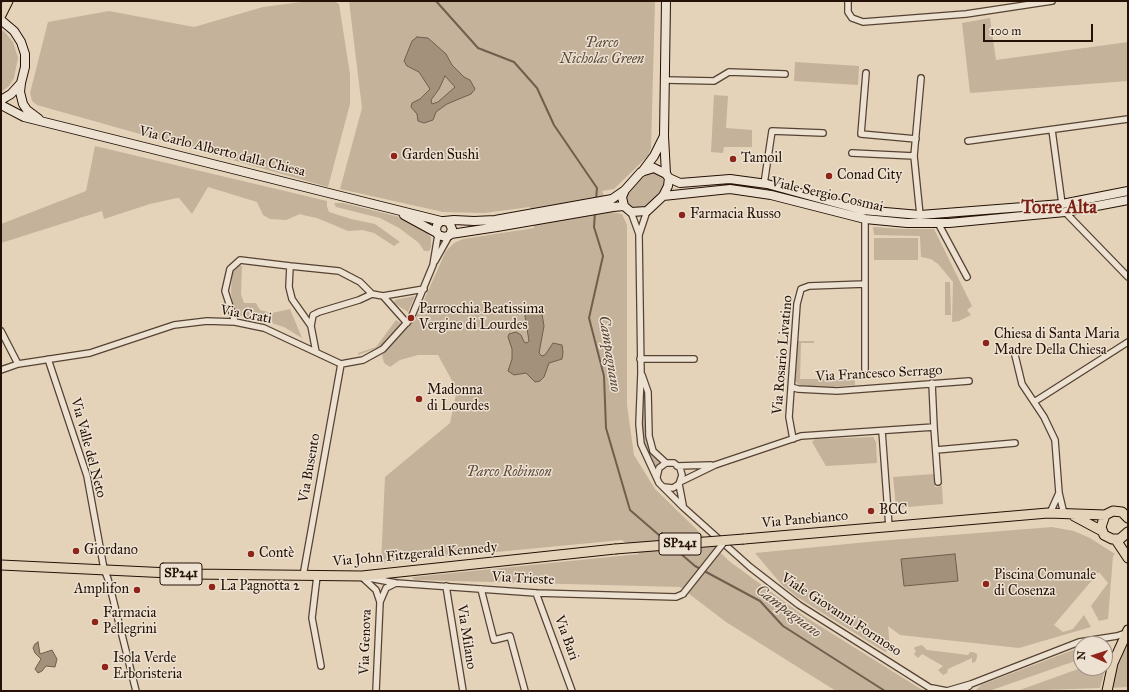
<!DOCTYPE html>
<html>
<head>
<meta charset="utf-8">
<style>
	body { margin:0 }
	#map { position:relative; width:1129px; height:692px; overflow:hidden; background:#e4d3b9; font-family:"IM FELL Great Primer",serif }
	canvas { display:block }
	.frame { position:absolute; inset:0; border:2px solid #251106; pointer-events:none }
	.north { position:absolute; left:1073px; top:636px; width:40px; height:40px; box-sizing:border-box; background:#ede2d2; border:1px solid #9d8e80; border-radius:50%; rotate:273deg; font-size:11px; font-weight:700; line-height:16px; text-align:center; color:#251106 }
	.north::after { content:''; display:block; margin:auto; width:14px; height:18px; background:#8f2418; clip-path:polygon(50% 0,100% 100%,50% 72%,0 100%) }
	.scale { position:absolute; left:983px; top:24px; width:110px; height:18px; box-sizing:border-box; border:2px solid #251106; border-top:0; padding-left:5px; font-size:12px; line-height:14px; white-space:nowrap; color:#251106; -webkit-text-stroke:3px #ede2d2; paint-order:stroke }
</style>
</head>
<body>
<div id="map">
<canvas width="1129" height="692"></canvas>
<div class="frame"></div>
<div class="north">N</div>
<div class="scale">100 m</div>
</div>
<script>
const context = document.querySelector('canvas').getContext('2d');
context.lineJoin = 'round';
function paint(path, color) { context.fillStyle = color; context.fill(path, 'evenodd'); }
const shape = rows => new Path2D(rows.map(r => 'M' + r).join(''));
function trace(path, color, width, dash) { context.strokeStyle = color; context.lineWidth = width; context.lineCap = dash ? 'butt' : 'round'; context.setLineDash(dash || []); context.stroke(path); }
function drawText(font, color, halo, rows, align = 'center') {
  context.font = font + ' "IM FELL Great Primer",serif'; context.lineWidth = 3; context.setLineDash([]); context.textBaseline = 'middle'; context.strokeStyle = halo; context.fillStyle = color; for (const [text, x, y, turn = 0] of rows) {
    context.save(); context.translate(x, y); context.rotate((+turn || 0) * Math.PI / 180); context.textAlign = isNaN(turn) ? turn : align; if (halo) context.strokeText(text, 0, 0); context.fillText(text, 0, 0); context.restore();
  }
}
paint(shape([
	[309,1,334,1,339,4,350,74,350,104,328,187,37,105,32,101,30,93,48,22,109,11,194,27,263,7],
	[349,1,655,1,651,148,648,156,614,189,602,191,611,212,622,214,627,225,627,405,634,455,655,489,729,561,804,616,924,691,836,691,726,622,680,587,415,580,412,578,413,577,639,554,622,540,381,563,385,477,450,423,457,390,438,355,418,355,400,360,390,367,384,363,382,355,415,320,446,251,454,243,463,239,534,228,530,207,484,213,443,212,340,189,362,108],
	[990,18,996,60,1128,42,1128,81,970,93,962,23],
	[3,30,13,42,18,58,14,78,9,86,1,92,1,34],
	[795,62,859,66,858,85,794,81],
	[714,95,728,96,726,128,752,130,752,147,724,147,723,153,711,152],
	[95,146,327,201,327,207,329,212,351,219,375,224,400,242,394,246,374,233,362,230,348,231,317,218,307,216,300,214,286,220,270,219,263,215,257,202,208,187,192,214,179,198,177,198,150,204,104,219,102,211,1,243,1,224,86,191],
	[653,170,667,179,661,195,646,210,639,211,626,205,626,191,642,174],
	[334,203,343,203,404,218,425,230,431,237,431,247,429,251,424,251,419,243,399,228,380,218,336,207],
	[873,227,903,229,934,229,972,306,967,310,971,315,959,321,952,322,953,282,938,264,931,259,921,257,920,236,874,235],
	[874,238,918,238,918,260,874,260],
	[240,265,242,266,241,294,244,303,256,303,260,310,272,313,290,309,302,338,284,327,253,317,235,316,231,293,232,273],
	[945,282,950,282,951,315,945,315],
	[415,296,408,312,394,303,395,300],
	[396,320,401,323,382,346,358,355,358,353,376,347],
	[797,341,814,341,814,343,801,343,800,379,855,379,855,385,818,388,799,385,794,380],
	[643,384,646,394,647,436,662,463,656,472,644,443,641,424],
	[873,437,876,442,877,463,826,466,812,442,815,439],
	[934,474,935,487,942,486,943,504,896,508,893,477],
	[1052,527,1074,531,1090,538,1115,554,1113,556,1108,619,1099,621,1091,606,1108,583,1099,572,1054,625,1063,632,1073,629,1084,615,1091,627,1019,648,900,635,888,626,890,648,885,652,797,597,782,585,755,553,878,541],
	[1128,639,1128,687,1110,688,1111,680],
	[922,645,927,650,968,655,970,652,973,652,977,654,977,658,975,662,972,663,972,658,948,669,947,673,943,675,938,670,943,666,922,654,918,658,914,654,916,651,914,649,915,647],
	[1081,647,1081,659,989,691,975,691,981,685],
	[1105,661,1106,666,1100,688,1017,691,1081,668,1105,668]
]), '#c4b29b');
const water = shape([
	[417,37,428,38,446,54,452,65,464,77,470,80,475,89,471,94,447,104,436,112,433,120,424,123,418,121,417,114,411,107,412,103,420,99,430,89,419,72,407,66,404,61,412,41,417,37],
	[445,76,455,87,438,102,432,104,431,100,439,89,445,76],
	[533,309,542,314,544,326,539,353,542,356,545,355,553,343,562,345,563,352,562,359,549,363,544,377,540,381,535,382,526,373,514,375,508,371,512,359,512,349,508,337,509,334,516,332,521,335,524,342,527,343,529,341,525,316,528,311,533,309],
	[955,554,958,581,904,586,901,559,955,554],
	[38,642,40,654,52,650,57,659,55,667,46,666,42,671,38,673,35,669,41,659,35,653,33,648,35,644,38,642]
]);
paint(water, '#a3917c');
trace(water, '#715e4d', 1);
trace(shape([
	[436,1,478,48,514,62,537,88,554,125,597,188,596,200],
	[595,212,594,227,603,256,589,318,604,376,606,428,630,510,667,542],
	[674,548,695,566,760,601,783,626,885,691]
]), '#715e4d', 2);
const street = shape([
	[848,1,848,12,852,18,863,22,966,14,1052,1],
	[866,73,861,134,916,139],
	[665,80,714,81,729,72,785,74],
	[1052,130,1062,204],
	[968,141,1128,119],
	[852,153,914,156],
	[764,184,772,131,823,133],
	[647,211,639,235,641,373,639,424,641,444,659,483,683,507,750,567,799,605,935,691],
	[631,212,639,234],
	[1065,212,1128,277],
	[920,215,914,156,921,78],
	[865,219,865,369],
	[938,223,967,277],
	[435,261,449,236],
	[290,266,339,271,360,282,372,294],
	[383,296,424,289],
	[235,322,225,291,230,269,240,260,290,266,289,287,292,299,311,326],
	[1,331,18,364],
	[1014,351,1022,384,1044,417,1055,440,1059,493,1064,514],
	[316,352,311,326,313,315,319,312,359,300,372,294,383,296,407,323],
	[48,359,87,476,104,569,108,579,136,691],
	[640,359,694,359],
	[1,370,18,364,90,353,174,325,207,321,235,322,264,328,341,364,363,360,383,349,411,318,433,265,438,235],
	[642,375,648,392,649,436,653,451,666,463],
	[932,383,934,427],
	[791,387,798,389,837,391,969,381],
	[1034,402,1128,342],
	[882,431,889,527],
	[793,439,789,417,797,304,801,289,809,286,865,284],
	[936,450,1015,443],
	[677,466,711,465],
	[657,477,659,468,666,463,674,463,680,468,682,475,679,484,673,488,664,487],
	[680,482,715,465,801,436,934,427,938,482],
	[679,484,683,505],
	[1050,513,1059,493],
	[303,576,341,364],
	[317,576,312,618,321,666],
	[363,578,376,590,380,602,376,691],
	[369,578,396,583,536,593,676,597,683,594],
	[446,586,463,691],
	[481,589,494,640,510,636,525,691],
	[536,593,572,691],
	[380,602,386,588,396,583],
	[1105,647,1113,663],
	[932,688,947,691,971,684,1079,642,1117,636,1126,633],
	[960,691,969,686]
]);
const secondary = shape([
	[666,1,664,136,666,174],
	[1,20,14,31,21,42,25,54,25,67,21,83,11,94,1,100],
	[21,83,20,92,23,104,27,110,39,119],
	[1,105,24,117,441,221],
	[654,168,666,174,669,178,668,186,663,196,647,211,631,212,624,206,622,197,625,190,641,172,654,168],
	[642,172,654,156,664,136],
	[669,178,680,183,730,179,767,184,862,210,920,215,1062,204,1128,191],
	[663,196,730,189,771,195,865,219,907,223,949,223,1065,212,1128,200],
	[404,215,437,233],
	[444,221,449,222,452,229,450,235,445,237,438,235,436,230,437,225,441,221,444,221,454,220,474,221,495,220,612,199,625,190],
	[451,234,497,227,613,207,624,206]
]);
const primary = shape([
	[1,15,8,1],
	[1074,516,1102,531],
	[1128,518,1122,512,1113,511,1105,515,1101,527,1104,535,1112,539,1120,539,1128,532],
	[744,539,1048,513,1105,515],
	[1116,540,1128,558],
	[1,565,191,574,362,576,615,549],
	[1107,691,1113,663,1128,630]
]);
trace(street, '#554233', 8);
trace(secondary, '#251106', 10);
trace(primary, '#251106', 11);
trace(street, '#ede2d2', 5.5);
trace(secondary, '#ede2d2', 8);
trace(primary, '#e4d3b9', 9);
const streetBridge = shape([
	[683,594,725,541]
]);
const primaryBridge = shape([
	[615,549,744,539]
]);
trace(streetBridge, '#554233', 8, []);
trace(primaryBridge, '#251106', 11, []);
trace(streetBridge, '#ede2d2', 5.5);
trace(primaryBridge, '#e4d3b9', 9);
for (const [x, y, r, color] of [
	[394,156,4,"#8f2418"],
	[733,159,4,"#8f2418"],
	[829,176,4,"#8f2418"],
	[682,215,4,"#8f2418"],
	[411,318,4,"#8f2418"],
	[986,343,4,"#8f2418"],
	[419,399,4,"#8f2418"],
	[871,511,4,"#8f2418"],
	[76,551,4,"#8f2418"],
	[251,554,4,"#8f2418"],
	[986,584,4,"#8f2418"],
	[212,587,4,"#8f2418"],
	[137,590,4,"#8f2418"],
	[95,622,4,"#8f2418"],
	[105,667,4,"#8f2418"]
]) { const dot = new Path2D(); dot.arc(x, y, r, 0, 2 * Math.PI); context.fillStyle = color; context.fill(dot); trace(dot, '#ede2d2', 1.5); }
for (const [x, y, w] of [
	[680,544,42],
	[181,574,42]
]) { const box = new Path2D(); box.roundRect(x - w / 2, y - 11, w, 22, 3); context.fillStyle = '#ede2d2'; context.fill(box); trace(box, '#251106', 1); }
drawText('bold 13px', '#251106', null, [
	["SP241",680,544],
	["SP241",181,574]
]);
drawText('italic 14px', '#5d493a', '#ede2d2', [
	["Parco",602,44],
	["Nicholas Green",602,60],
	["Parco Robinson",509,473]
]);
drawText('14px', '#251106', '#ede2d2', [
	["Via Carlo Alberto dalla Chiesa",222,152,14],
	["Viale Sergio Cosmai",827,195,13],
	["Via Crati",246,315,10],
	["Via Rosario Livatino",783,355,-85],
	["Via Francesco Serrago",879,374,-3],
	["Via Valle del Neto",88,448,75],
	["Via Busento",310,468,-80],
	["Via Panebianco",805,520,-5],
	["Via John Fitzgerald Kennedy",415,555,-5],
	["Via Trieste",523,579,3],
	["Viale Giovanni Formoso",841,615,33],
	["Via Milano",466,637,81],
	["Via Bari",566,638,70],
	["Via Genova",366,642,-88]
]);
drawText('14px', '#251106', '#ede2d2', [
	["Garden Sushi",402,156],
	["Tamoil",741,159],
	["Conad City",837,176],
	["Farmacia Russo",690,215],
	["Parrocchia Beatissima",419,310],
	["Vergine di Lourdes",419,326],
	["Chiesa di Santa Maria",994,335],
	["Madre Della Chiesa",994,351],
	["Madonna",427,391],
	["di Lourdes",427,407],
	["BCC",879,511],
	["Giordano",84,551],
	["Contè",259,554],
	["Piscina Comunale",994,576],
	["di Cosenza",994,592],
	["La Pagnotta 2",220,587],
	["Amplifon",129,590,"right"],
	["Farmacia",103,614],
	["Pellegrini",103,630],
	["Isola Verde",113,659],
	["Erboristeria",113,675]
], 'left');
drawText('italic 15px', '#574435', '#ede2d2', [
	["Campagnano",609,354,81],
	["Campagnano",788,612,37]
]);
drawText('bold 18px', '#7a1f14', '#ede2d2', [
	["Torre Alta",1059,209]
]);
</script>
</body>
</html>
